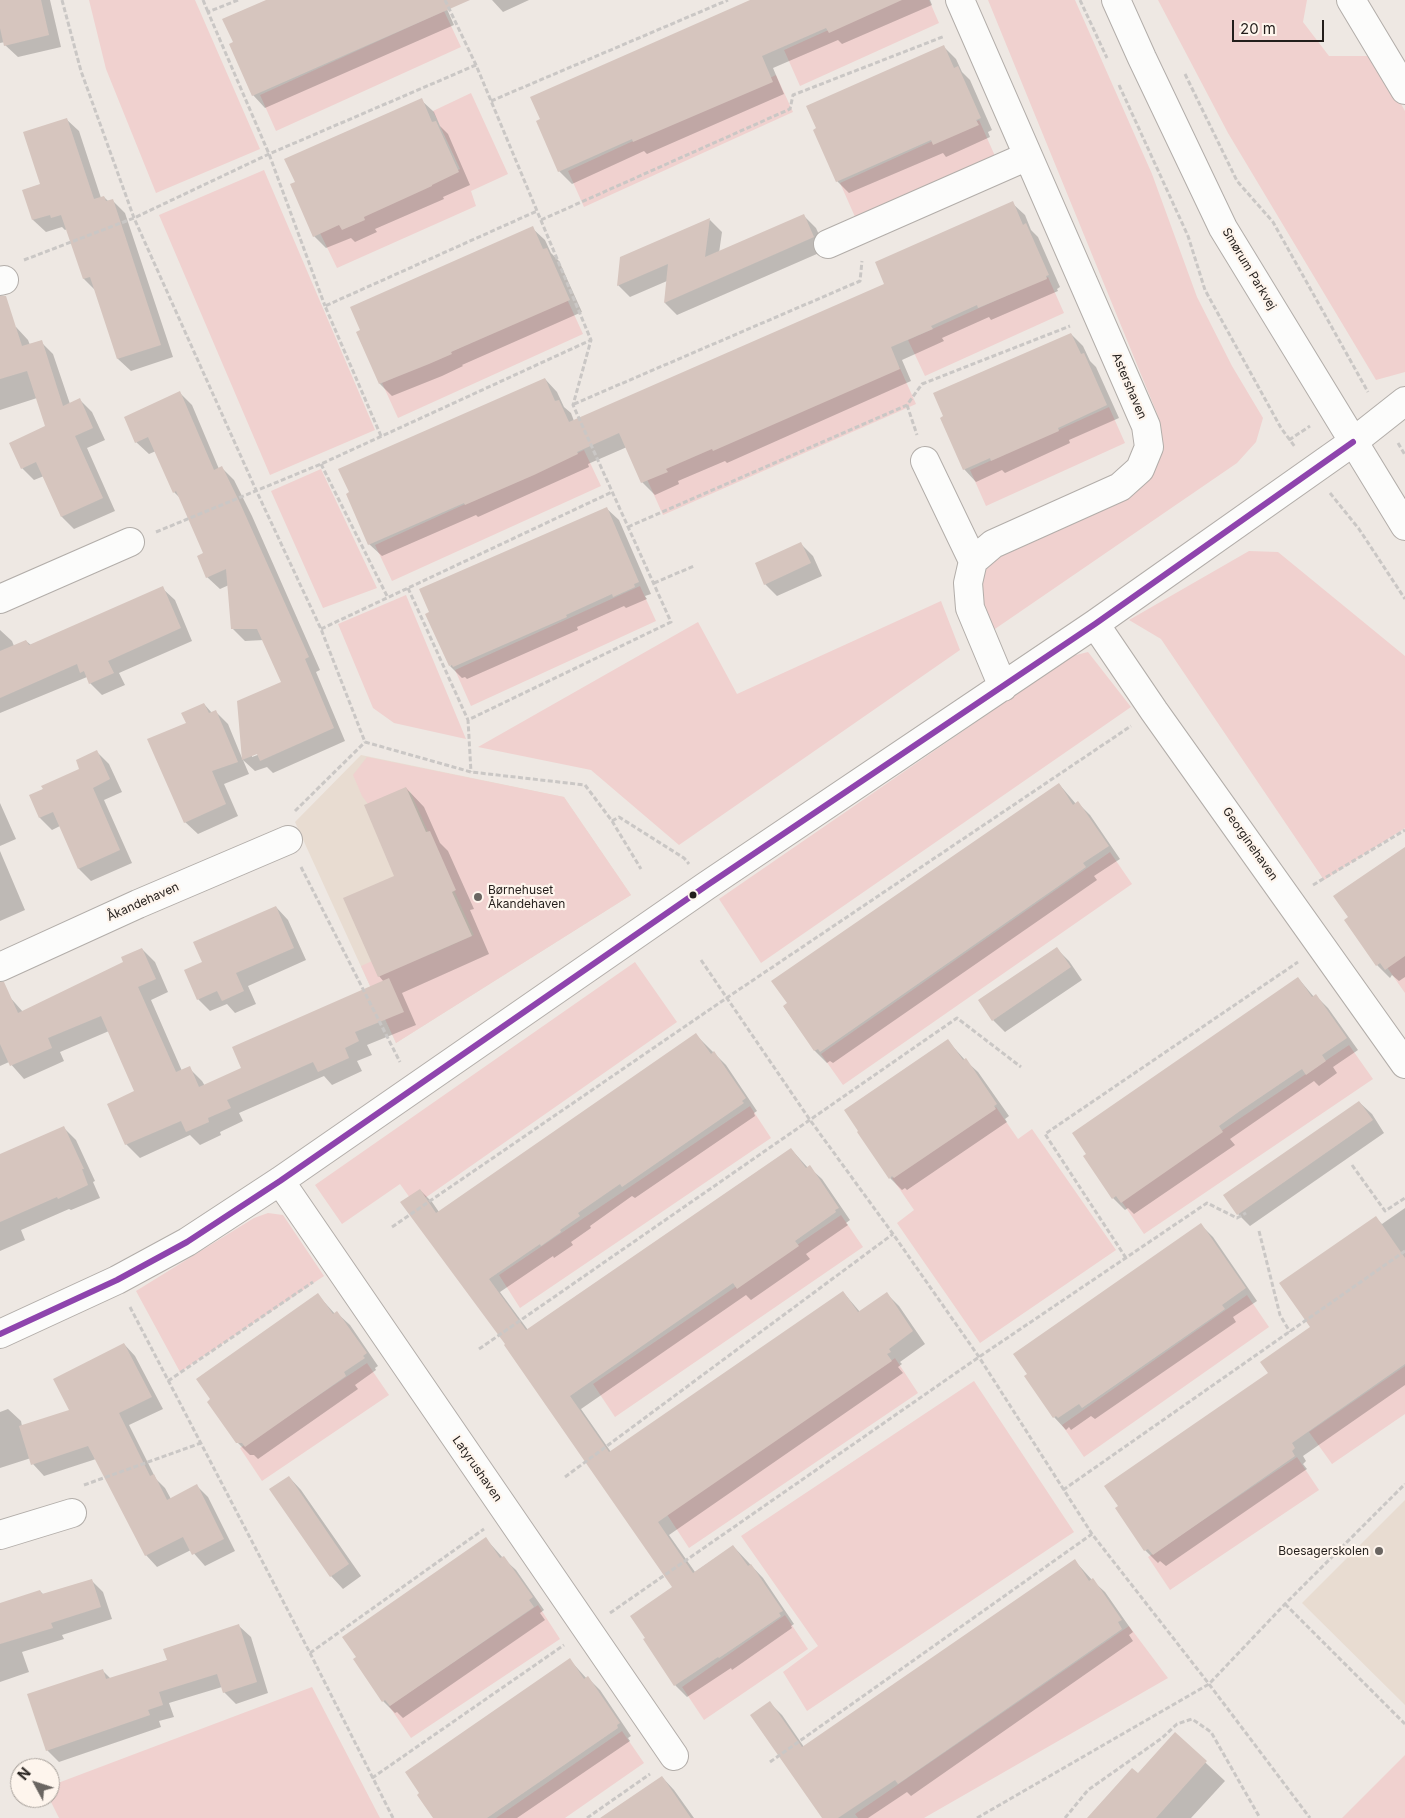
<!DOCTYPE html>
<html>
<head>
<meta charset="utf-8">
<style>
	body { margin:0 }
	#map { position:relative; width:1405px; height:1818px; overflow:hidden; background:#eee8e3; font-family:Inter,sans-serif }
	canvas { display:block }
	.north { position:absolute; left:10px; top:1758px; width:50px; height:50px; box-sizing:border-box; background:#fef5ed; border:1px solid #a69f99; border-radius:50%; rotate:310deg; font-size:14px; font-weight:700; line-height:20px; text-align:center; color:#231e1b }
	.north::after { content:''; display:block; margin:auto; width:18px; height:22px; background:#6a6561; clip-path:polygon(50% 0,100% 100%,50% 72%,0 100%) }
	.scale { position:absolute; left:1232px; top:20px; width:92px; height:22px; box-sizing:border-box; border:2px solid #231e1b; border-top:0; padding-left:6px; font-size:15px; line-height:18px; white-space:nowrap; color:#231e1b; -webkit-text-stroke:4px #fef5ed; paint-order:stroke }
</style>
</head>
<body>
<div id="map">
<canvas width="1405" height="1818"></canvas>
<div class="north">N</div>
<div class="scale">20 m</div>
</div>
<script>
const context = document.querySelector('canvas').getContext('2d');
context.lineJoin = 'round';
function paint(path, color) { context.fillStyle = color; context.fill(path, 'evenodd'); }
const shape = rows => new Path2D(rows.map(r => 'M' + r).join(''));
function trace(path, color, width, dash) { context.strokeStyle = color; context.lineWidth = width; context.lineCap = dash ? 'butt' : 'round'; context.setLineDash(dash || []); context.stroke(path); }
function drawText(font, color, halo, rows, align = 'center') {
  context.font = font + ' Inter,sans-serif'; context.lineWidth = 4.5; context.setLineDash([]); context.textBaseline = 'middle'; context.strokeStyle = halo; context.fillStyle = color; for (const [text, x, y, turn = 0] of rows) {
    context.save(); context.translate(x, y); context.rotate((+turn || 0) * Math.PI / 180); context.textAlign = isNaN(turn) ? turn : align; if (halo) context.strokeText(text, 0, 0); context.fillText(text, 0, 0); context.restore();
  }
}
paint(shape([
	[361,755,564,797,631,895,396,1043,295,822],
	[1405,1500,1405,1705,1302,1603]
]), '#e8dcd1');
paint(shape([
	[89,0,195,0,260,149,156,193,106,69],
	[895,0,929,0,939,23,800,86,784,50],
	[988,0,1075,0,1152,174,1197,297,1232,366,1263,418,1256,442,1237,463,992,631,976,595,981,568,1004,551,1094,510,1161,438,1158,416],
	[1158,0,1307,0,1303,22,1329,56,1374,56,1405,111,1405,372,1376,380,1228,133],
	[444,11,461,47,276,131,260,95],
	[776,75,793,112,584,207,568,171],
	[471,93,508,174,471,191,476,206,337,268,320,233,460,169,433,111],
	[979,120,995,156,856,219,840,183],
	[264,170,375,430,270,475,159,215],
	[1048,277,1064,313,925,376,908,340],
	[567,299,583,334,398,418,382,383],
	[899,366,916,404,663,515,646,477],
	[1109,407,1125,443,986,506,970,470],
	[584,450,601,486,392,581,375,545],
	[321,469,377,588,323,608,271,491],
	[1249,551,1278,552,1405,656,1405,828,1324,880,1161,639,1129,620],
	[640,586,656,621,471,706,455,670],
	[406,595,466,739,394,723,373,708,338,624],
	[941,601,960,650,679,845,591,770,478,747,698,622,737,694],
	[1088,652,1131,707,761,963,719,899,1072,656],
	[367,757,564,797,631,895,396,1043,361,966,399,949,417,922,432,954,474,935,410,791,371,808,362,796,353,775],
	[1110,852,1132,884,843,1085,821,1054],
	[1405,949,1405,993,1384,963],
	[635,962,677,1022,415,1205,400,1184,342,1224,315,1185],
	[1349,1045,1373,1079,1144,1234,1120,1199],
	[750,1106,771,1138,520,1308,499,1275],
	[996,1107,1018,1139,1032,1129,1116,1250,980,1343,897,1223,914,1210,892,1178],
	[268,1213,283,1215,324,1276,180,1372,136,1291,254,1218],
	[841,1215,863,1247,615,1417,593,1384],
	[1247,1295,1269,1327,1084,1457,1062,1425],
	[895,1358,918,1393,689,1548,666,1513],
	[367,1363,389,1395,262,1481,240,1448],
	[1405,1366,1405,1414,1332,1464,1309,1432],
	[974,1381,1074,1532,807,1711,783,1672,818,1646,741,1536],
	[1297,1457,1319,1490,1170,1590,1148,1557],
	[538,1605,560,1639,411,1738,389,1706],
	[785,1615,808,1649,704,1720,682,1687],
	[1129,1626,1168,1678,924,1818,858,1818,855,1814],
	[312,1687,380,1818,59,1818,49,1798,50,1786],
	[622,1731,644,1763,565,1818,496,1818],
	[1405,1755,1405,1818,1342,1818]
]), '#f0d1cf');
paint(shape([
	[0,0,50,0,61,47,18,57,5,45,5,42,0,43],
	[269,0,443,0,454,25,265,108,253,95,235,42],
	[492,0,529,0,503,12],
	[753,0,930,0,932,5,842,44,838,40,773,68,784,94,647,154,644,151,572,184,559,171],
	[944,47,956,59,962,72,970,80,992,130,988,132,990,137,946,157,943,153,849,193,837,181],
	[421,100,434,112,440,126,448,134,470,185,443,197,444,199,375,229,377,232,355,242,351,238,326,248,314,236],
	[66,119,79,131,101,198,104,197,108,201,112,200,125,213,173,357,131,371,118,359,96,291,84,279,67,229,65,230,62,227,46,232,33,220,24,191,42,185],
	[1012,203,1025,215,1031,230,1038,237,1060,287,1057,289,1058,291,991,320,989,317,942,338,944,341,902,360,911,381,727,463,725,461,678,481,679,484,655,495,642,482,627,447,588,464,589,467,478,517,476,515,382,556,369,544,545,379,557,392,564,407,571,413,574,421,886,285],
	[804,216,816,228,826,250,677,315,665,303,667,281,630,297,618,285,710,220,722,232,719,253],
	[532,228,545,240,551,253,559,261,582,312,462,365,463,366,442,376,392,396,380,384,357,333],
	[16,327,28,340,30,345,41,342,53,354,70,404,80,400,92,412,105,440,87,448,115,511,74,529,62,517,44,476,34,480,22,468,46,426,37,398,0,410,0,333],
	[1071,334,1083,346,1090,361,1096,367,1119,418,1069,440,1070,443,1005,473,1002,470,976,482,964,469],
	[180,393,192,405,219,469,222,468,234,480,252,516,320,670,316,672,345,741,273,773,267,767,255,771,243,760,249,774,224,784,238,816,198,834,185,822,187,723,204,704,212,713,216,712,228,724,242,758,282,682,264,640,245,641,232,628,229,585,220,589,207,577,205,554,181,499,174,492,156,451,149,454,136,442],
	[262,751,263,753,252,757,252,755],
	[606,508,619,520,651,594,645,596,647,599,626,608,624,606,577,627,578,630,467,679,465,677,462,678,450,666],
	[801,544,813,556,822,576,777,596,765,584],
	[162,588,175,600,192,641,119,673,125,685,102,695,90,683,87,677,0,713,0,630,12,641,14,646,26,641,31,645],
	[97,752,109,764,122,792,104,800,132,863,91,881,79,869,60,826,52,830,40,818,30,796,81,770],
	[1059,784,1076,804,1078,803,1090,815,1120,859,1094,876,1097,880,833,1063,830,1061,827,1063,815,1051,784,1007],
	[406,788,424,807,440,843,448,851,474,909,470,910,489,954,402,993,416,1025,367,1045,372,1055,357,1061,362,1071,332,1085,324,1076,239,1113,243,1121,220,1132,221,1135,200,1145,190,1135,140,1158,126,1144,108,1104,136,1092,109,1031,60,1052,64,1061,24,1079,9,1062,0,1066,0,998,8,995,23,1012,125,963,142,949,155,962,168,992,151,1000,182,1071,189,1068,202,1081,205,1086,243,1068,384,982,379,976,396,876],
	[0,803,16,839,0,846],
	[1405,848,1405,977,1399,981,1392,975,1390,978,1377,965,1346,920],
	[0,851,25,910,0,921],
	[276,907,288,920,306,960,248,986,256,1004,235,1013,227,1004,210,1011,198,999,203,963],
	[1056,948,1069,961,1082,980,1005,1032,993,1020],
	[1298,978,1314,997,1316,996,1328,1008,1358,1050,1333,1067,1337,1073,1319,1086,1314,1081,1230,1139,1235,1145,1134,1214,1128,1208,1125,1210,1113,1198,1088,1154],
	[696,1035,726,1065,757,1111,754,1113,755,1116,635,1198,632,1196,590,1226,591,1228,571,1242,573,1245,554,1258,553,1256,500,1292,528,1330,791,1149,808,1168,809,1167,822,1179,850,1220,846,1223,848,1225,806,1254,810,1259,751,1300,746,1295,581,1409,611,1452,843,1292,860,1312,887,1294,899,1306,925,1344,900,1362,902,1364,898,1367,903,1373,669,1535,695,1572,733,1546,763,1578,794,1624,791,1626,792,1628,732,1670,731,1668,687,1697,675,1685,674,1587,420,1190,432,1202,439,1212],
	[948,1041,965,1060,978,1072,1009,1116,1005,1119,1007,1122,907,1190,905,1188,902,1190,890,1178],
	[1359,1102,1372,1114,1384,1133,1250,1226,1238,1214],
	[64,1128,76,1140,95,1181,93,1182,100,1198,71,1210,69,1209,21,1230,25,1240,0,1251,0,1156],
	[1405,1208,1405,1385,1303,1456,1306,1461,1303,1464,1307,1469,1166,1566,1160,1561,1158,1563,1145,1550,1270,1373,1312,1328,1376,1218,1382,1224],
	[1201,1225,1213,1237,1257,1301,1233,1317,1236,1322,1095,1419,1091,1416,1071,1430,1069,1427,1066,1430,1054,1417],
	[318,1295,335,1314,337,1313,350,1325,378,1366,375,1368,376,1370,355,1385,358,1389,258,1459,254,1455,250,1455,237,1442],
	[124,1344,135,1356,163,1409,129,1425,156,1479,165,1488,171,1499,197,1486,208,1497,235,1551,205,1566,191,1550,157,1567,146,1555,96,1459,44,1476,33,1464,31,1458,0,1468,0,1412,8,1409,21,1421,22,1426,71,1411],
	[289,1477,301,1490,361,1576,343,1589,331,1576],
	[486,1539,503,1558,516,1570,544,1610,540,1613,545,1620,403,1718,397,1712,395,1713,383,1701],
	[1075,1561,1092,1580,1105,1592,1133,1632,1129,1635,1133,1641,911,1796,907,1792,868,1818,823,1818,770,1703,782,1715,804,1747],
	[91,1580,103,1592,112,1619,62,1635,64,1639,22,1652,29,1672,0,1682,0,1604,40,1591,44,1595],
	[239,1626,251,1637,268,1693,236,1704,224,1692,222,1687,169,1703,174,1717,159,1721,161,1727,59,1762,47,1750,103,1671,111,1679,168,1660],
	[570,1660,587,1679,588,1678,600,1690,631,1736,628,1738,630,1741,517,1818,434,1818],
	[1175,1734,1225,1781,1191,1818,1089,1818,1138,1775],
	[662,1777,674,1790,694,1818,602,1818]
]), '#0003');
paint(shape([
	[0,0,41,0,49,35,4,46,0,28],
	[266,0,470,0,252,96,229,44,233,42,222,19],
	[750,0,902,0,829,33,826,28,762,56,773,82,633,142,632,139,558,172,536,121,540,119,530,97],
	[944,45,954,68,958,66,981,118,976,120,979,125,933,145,931,140,836,182,813,130,816,128,806,106],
	[422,98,432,122,436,121,459,172,432,185,432,186,364,217,365,220,342,230,339,225,313,237,290,184,295,182,284,159],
	[67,118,94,199,104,196,106,201,113,199,161,345,117,359,90,277,83,279,61,215,51,218,50,215,32,220,22,190,40,184,23,132],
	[1013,201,1023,225,1026,223,1049,275,1046,276,1047,279,978,308,977,305,931,326,933,329,891,347,900,369,713,451,712,449,666,469,668,472,641,483,619,433,577,452,578,454,534,475,465,505,464,503,368,545,346,494,349,492,338,469,545,378,555,401,559,400,569,422,884,284,875,262],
	[804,214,814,237,664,303,668,264,617,286,620,257,710,218,705,257],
	[533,226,543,249,547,248,570,300,451,352,452,354,429,364,379,384,356,332,360,330,350,307],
	[0,296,6,296,22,346,42,340,63,406,80,398,93,428,75,436,103,498,61,517,36,462,21,469,9,443,45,426,27,371,0,379],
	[1071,333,1081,354,1084,353,1107,405,1058,428,1059,431,991,461,990,458,963,470,940,418,943,416,933,393],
	[180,391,214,470,222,466,240,503,309,657,305,659,334,728,260,761,257,754,242,760,237,701,281,682,257,629,231,629,226,569,206,578,197,556,203,553,176,491,173,493,148,437,135,443,124,417],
	[607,507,639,582,634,584,635,587,613,597,612,594,566,615,567,617,453,667,452,665,449,666,425,614,429,612,419,589],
	[801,542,811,563,764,585,755,563],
	[163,586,181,628,108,661,114,673,89,684,84,671,80,673,77,664,0,698,0,651,26,640,29,645],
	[204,703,209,713,216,710,238,762,212,771,226,804,184,823,147,739,186,723,181,713],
	[97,750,110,779,93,788,120,850,78,869,53,812,39,818,29,795,43,789,41,786,79,769,76,760],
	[1059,783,1073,805,1078,801,1109,846,1083,863,1086,867,820,1052,818,1049,814,1051,783,1006,787,1003,771,981],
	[406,787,426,832,430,831,456,890,452,892,472,936,378,977,343,898,394,876,364,805],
	[1405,847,1405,956,1385,970,1380,963,1376,966,1344,920,1348,917,1333,896],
	[276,906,294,948,236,973,244,991,222,1001,217,991,197,1000,184,970,202,962,193,942],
	[1057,947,1071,967,992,1021,978,1000],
	[142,948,156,979,138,987,176,1072,190,1066,199,1087,241,1068,232,1047,389,978,404,1012,355,1032,359,1041,345,1048,349,1058,318,1072,313,1062,227,1100,231,1108,208,1118,209,1122,186,1132,181,1121,125,1145,107,1104,134,1091,101,1016,48,1038,52,1048,10,1066,0,1044,0,982,4,982,18,1013,123,962,121,957],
	[1298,977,1312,997,1316,994,1347,1038,1322,1055,1326,1061,1306,1075,1302,1069,1240,1111,1219,1126,1223,1132,1121,1203,1116,1196,1112,1199,1083,1156,1086,1154,1072,1133],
	[696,1033,711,1054,714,1051,746,1098,742,1101,744,1103,622,1187,620,1184,578,1213,580,1216,560,1230,561,1232,541,1246,540,1244,489,1279,526,1330,791,1148,806,1168,810,1165,839,1208,835,1210,836,1212,795,1241,799,1246,737,1289,733,1283,570,1396,609,1452,843,1291,858,1312,887,1292,913,1331,889,1349,891,1352,887,1354,892,1361,658,1522,693,1573,733,1545,748,1566,751,1564,783,1611,779,1613,781,1616,719,1658,718,1657,674,1686,643,1639,645,1638,630,1616,672,1587,504,1345,505,1344,400,1202,420,1189,436,1213],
	[948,1039,963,1060,966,1058,997,1104,994,1106,996,1109,894,1178,892,1176,889,1179,857,1132,858,1131,844,1110],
	[1359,1101,1373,1120,1237,1215,1223,1195],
	[64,1126,84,1169,82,1169,88,1185,58,1199,57,1197,0,1222,0,1154],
	[1376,1216,1405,1258,1405,1364,1292,1443,1295,1448,1292,1451,1295,1456,1153,1555,1148,1549,1144,1551,1115,1508,1118,1506,1104,1486,1268,1373,1260,1362,1310,1327,1279,1283],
	[1201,1223,1246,1288,1222,1305,1225,1309,1082,1408,1079,1404,1058,1418,1056,1416,1053,1418,1024,1376,1027,1374,1013,1354],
	[318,1293,333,1314,337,1311,367,1353,363,1356,365,1358,344,1372,346,1376,245,1447,242,1443,236,1443,207,1402,210,1399,196,1379],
	[124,1343,152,1397,119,1413,150,1476,154,1474,167,1500,197,1484,224,1539,192,1555,183,1537,145,1556,88,1446,31,1465,19,1426,69,1410,53,1379],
	[289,1476,349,1564,330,1577,269,1489],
	[486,1537,500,1558,504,1556,533,1597,529,1600,534,1607,390,1706,385,1700,382,1702,353,1659,356,1657,342,1637],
	[1075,1559,1089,1581,1093,1578,1122,1620,1118,1622,1122,1629,898,1784,895,1780,838,1818,822,1818,750,1715,770,1701,802,1747],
	[92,1579,101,1607,51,1623,53,1628,0,1644,0,1603,40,1590,42,1594],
	[239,1624,257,1682,223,1693,217,1674,159,1692,163,1705,148,1710,150,1715,46,1751,27,1694,103,1669,106,1679,167,1660,163,1649],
	[570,1658,584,1679,588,1676,620,1723,617,1725,618,1728,487,1818,433,1818,417,1795,419,1793,405,1772],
	[1175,1732,1207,1761,1156,1818,1087,1818,1132,1768,1138,1773],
	[662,1776,691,1818,600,1818]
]), '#d6c5be');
const minor = shape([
	[960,0,1146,426,1149,447,1140,469,1120,487,993,544,973,561,968,583,970,608,1003,687],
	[1116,0,1142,58,1223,228,1405,526],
	[1351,0,1405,90],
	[828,244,1028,156],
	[0,281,4,280],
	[925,461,973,561],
	[0,599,130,542],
	[1095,624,1154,711,1405,1064],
	[0,967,138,904,288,840],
	[280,1181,674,1756],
	[0,1334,117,1280,187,1242,280,1181,706,886,1095,624,1353,442,1405,401],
	[0,1535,72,1513]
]);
trace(minor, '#b2ada9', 30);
trace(shape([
	[62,0,81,71,134,218,256,490,321,629,365,742,471,772,585,785,612,821,641,869],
	[203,0,208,12],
	[238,0,208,12,269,154,325,306],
	[445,0,476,65,591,340,573,405,671,622,468,720,471,772],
	[1080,0,1107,58],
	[1185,74,1237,181,1273,222,1368,392],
	[1119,85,1188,236,1205,290,1281,428,1295,447],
	[491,101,728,0],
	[541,220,790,109,793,95,945,36],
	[24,260,134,218,269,154,476,65],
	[574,404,860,281,862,261],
	[907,405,917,435],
	[381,436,325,306,537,211],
	[1289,440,1310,426],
	[1398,443,1405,455],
	[321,464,388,598],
	[1330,493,1359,529,1405,599],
	[628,527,907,405,922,384,1070,326],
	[156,532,321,464,591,340],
	[654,583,694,566],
	[408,588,468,720],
	[321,629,612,492],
	[295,811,365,742],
	[612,821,619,817,684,858,689,864],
	[301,867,400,1062],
	[1313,885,1405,830],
	[701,960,810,1120,893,1234,979,1357,1092,1534,1209,1684,1310,1818],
	[1352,1165,1385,1211,1405,1198],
	[392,1227,728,997,1131,726],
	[1259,1231,1280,1315,1290,1332],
	[1126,1258,1045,1134,1298,962],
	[130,1307,310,1653,393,1818],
	[479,1349,957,1018,1021,1067],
	[168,1381,313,1282],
	[565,1477,893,1234],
	[84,1485,201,1443],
	[1063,1490,1405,1251],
	[1285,1604,1405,1724],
	[610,1613,979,1357,1207,1203,1237,1218,1246,1213],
	[310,1653,484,1529],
	[770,1762,1092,1534],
	[372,1778,564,1645],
	[587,1818,650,1774],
	[977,1818,1209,1684,1285,1604,1405,1484],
	[1065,1818,1088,1790,1162,1738,1177,1724,1192,1719,1211,1732,1260,1818]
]), '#cac7c5', 3, [5, 2.5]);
trace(minor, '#fcfcfb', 28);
trace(shape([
	[0,1334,117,1280,187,1242,280,1181,706,886,1095,624,1353,442]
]), '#8e44ad', 6);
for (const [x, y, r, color] of [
	[693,895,4.5,"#231e1b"],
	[478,897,5,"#6a6561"],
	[1379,1551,5,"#6a6561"]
]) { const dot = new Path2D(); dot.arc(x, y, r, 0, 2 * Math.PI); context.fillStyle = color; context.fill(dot); trace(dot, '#fef5ed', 2); }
drawText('12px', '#231e1b', '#fef5ed', [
	["Smørum Parkvej",1249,269,59],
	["Astershaven",1129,386,67],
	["Georginehaven",1250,844,55],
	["Åkandehaven",143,902,-24],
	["Latyrushaven",477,1469,55]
]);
drawText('12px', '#231e1b', '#fef5ed', [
	["Børnehuset",488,890],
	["Åkandehaven",488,904],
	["Boesagerskolen",1369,1551,"right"]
], 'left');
</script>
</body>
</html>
